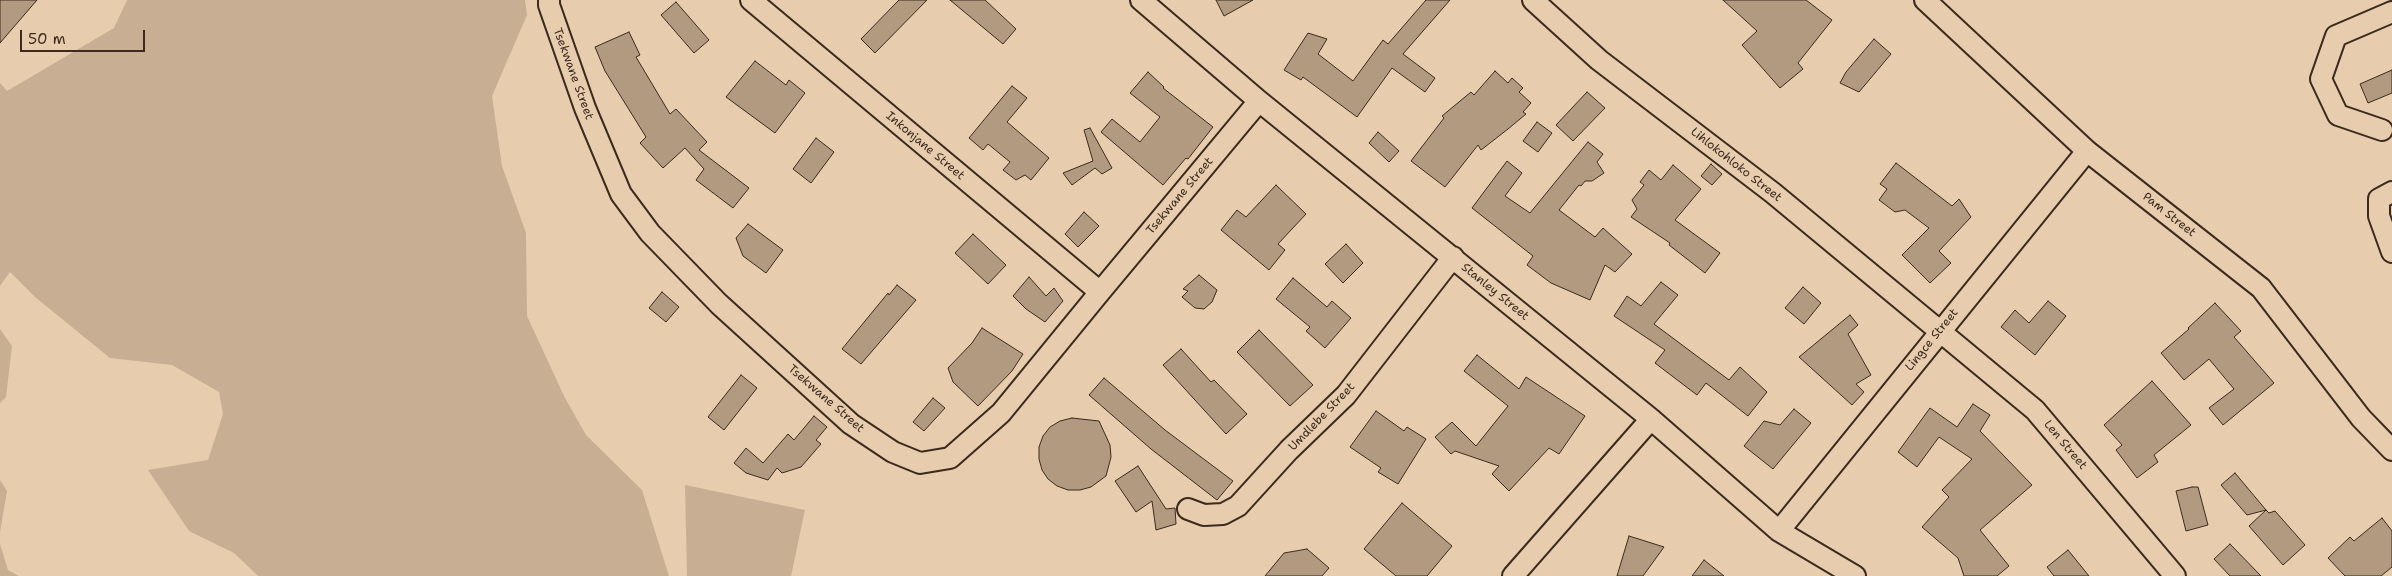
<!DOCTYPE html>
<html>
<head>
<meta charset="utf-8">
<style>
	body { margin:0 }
	#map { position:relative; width:2392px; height:576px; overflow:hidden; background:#e7cdae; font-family:"Shantell Sans",sans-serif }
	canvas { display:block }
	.scale { position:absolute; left:20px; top:30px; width:125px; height:22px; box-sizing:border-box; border:2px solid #3b2a1e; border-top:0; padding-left:6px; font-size:15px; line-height:18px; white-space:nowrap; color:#3b2a1e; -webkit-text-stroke:4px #e7cdae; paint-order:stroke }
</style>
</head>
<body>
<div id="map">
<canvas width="2392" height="576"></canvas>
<div class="scale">50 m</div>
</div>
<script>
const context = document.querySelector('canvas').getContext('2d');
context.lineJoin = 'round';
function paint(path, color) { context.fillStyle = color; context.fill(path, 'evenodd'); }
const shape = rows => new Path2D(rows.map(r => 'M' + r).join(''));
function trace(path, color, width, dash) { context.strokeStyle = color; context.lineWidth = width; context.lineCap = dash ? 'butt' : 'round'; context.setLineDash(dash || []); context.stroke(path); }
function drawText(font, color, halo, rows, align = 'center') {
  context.font = font + ' "Shantell Sans",sans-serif'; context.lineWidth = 5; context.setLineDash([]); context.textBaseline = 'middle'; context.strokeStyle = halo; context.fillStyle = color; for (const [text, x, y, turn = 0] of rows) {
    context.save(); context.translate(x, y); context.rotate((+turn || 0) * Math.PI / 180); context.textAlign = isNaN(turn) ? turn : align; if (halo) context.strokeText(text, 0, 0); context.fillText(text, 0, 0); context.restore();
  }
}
paint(shape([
	[127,0,525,0,527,15,492,96,502,166,526,233,527,316,565,398,586,435,642,490,669,576,258,576,234,553,189,531,148,470,208,460,223,414,219,392,172,365,110,358,35,297,10,272,0,286,0,83,7,91,114,28],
	[0,329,12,346,6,397,0,403],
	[0,480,7,491,0,532],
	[685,485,805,510,791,576,687,576],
	[0,544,8,570,19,576,0,576]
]), '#c8af94');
const building = shape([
	[0,0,37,0,0,43,0,0],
	[899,0,927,0,875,53,861,39,899,0],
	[950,0,985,0,1016,29,1003,44,950,0],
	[1216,0,1253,0,1224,16,1216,0],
	[1426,0,1450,0,1403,54,1435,78,1425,92,1392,68,1357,117,1303,77,1301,80,1284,70,1308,33,1327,39,1318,54,1353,81,1383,40,1388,44,1426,0],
	[1723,0,1806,0,1832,20,1798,63,1803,69,1780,88,1742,45,1757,31,1723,0],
	[676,2,709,40,694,53,661,15,676,2],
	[629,32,640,55,636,57,670,114,676,109,707,142,699,150,749,188,733,208,696,180,704,169,685,148,663,168,640,143,646,137,605,71,595,47,629,32],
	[1874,39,1891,54,1859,92,1840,83,1846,72,1874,39],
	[755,61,786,85,789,80,805,93,775,133,726,97,755,61],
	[2392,70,2392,93,2368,103,2360,84,2392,70],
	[1495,71,1508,83,1512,78,1523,88,1519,92,1531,103,1523,112,1526,114,1508,129,1481,150,1478,145,1445,187,1411,161,1444,118,1442,116,1471,92,1474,95,1495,71],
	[1148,72,1164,87,1163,88,1213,127,1188,159,1186,158,1163,185,1101,132,1112,119,1140,142,1160,117,1130,93,1148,72],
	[1012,86,1027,98,1007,122,1049,158,1031,180,1025,175,1016,180,1003,170,1010,162,988,144,983,150,969,138,1012,86],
	[1587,92,1605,108,1573,141,1556,125,1587,92],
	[1537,122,1552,133,1538,152,1523,141,1537,122],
	[1090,128,1112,168,1102,174,1095,168,1072,185,1063,173,1093,161,1084,130,1090,128],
	[1378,132,1399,151,1389,162,1369,143,1378,132],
	[816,138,834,152,811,183,793,169,816,138],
	[1588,142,1603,154,1597,162,1604,173,1592,181,1585,181,1581,186,1579,185,1559,210,1595,237,1603,228,1632,254,1615,272,1605,265,1590,300,1551,283,1527,265,1533,256,1472,208,1507,161,1522,173,1505,196,1530,213,1588,142],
	[1896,163,1952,206,1959,199,1971,217,1939,251,1951,263,1930,283,1902,255,1929,228,1905,210,1895,212,1879,200,1887,189,1880,184,1896,163],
	[1711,164,1722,174,1712,185,1701,176,1711,164],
	[1673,165,1701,189,1675,220,1720,253,1705,273,1669,245,1670,243,1631,217,1637,209,1632,200,1644,185,1640,182,1649,170,1661,180,1673,165],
	[1276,185,1306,214,1278,244,1285,250,1269,270,1221,230,1237,210,1246,217,1276,185],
	[1084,212,1099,226,1078,247,1065,234,1084,212],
	[748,224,783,250,766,273,743,256,736,238,748,224],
	[973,234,1006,265,988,284,955,253,973,234],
	[1346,244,1363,263,1343,283,1325,264,1346,244],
	[1199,275,1217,290,1212,302,1204,309,1195,308,1182,297,1188,291,1183,289,1199,275],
	[1029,277,1046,296,1054,288,1063,301,1045,322,1026,309,1013,296,1029,277],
	[1293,278,1327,307,1332,301,1351,318,1325,348,1306,331,1310,327,1276,299,1293,278],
	[1661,282,1678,295,1654,324,1729,380,1740,367,1767,392,1748,416,1706,383,1697,395,1655,363,1665,350,1614,316,1627,296,1641,306,1661,282],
	[897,285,916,300,861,364,842,349,888,293,889,295,897,285],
	[1803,287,1821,303,1804,324,1785,308,1803,287],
	[662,292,679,307,666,322,649,308,662,292],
	[2048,301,2066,316,2035,355,2001,327,2015,310,2029,323,2048,301],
	[2215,303,2241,331,2234,337,2274,383,2223,425,2209,408,2234,389,2209,359,2184,380,2161,353,2189,329,2188,328,2215,303],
	[1850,315,1858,325,1848,334,1871,375,1856,384,1864,392,1852,405,1799,357,1850,315],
	[982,328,1023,354,1012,371,978,406,953,382,948,368,972,343,982,328],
	[1259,330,1313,385,1290,406,1237,352,1259,330],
	[1181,349,1211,382,1214,380,1247,414,1226,434,1163,365,1181,349],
	[1477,355,1519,389,1526,377,1585,416,1559,454,1549,448,1509,491,1492,474,1499,466,1455,451,1451,454,1435,437,1452,422,1476,446,1508,406,1464,371,1477,355],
	[741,375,757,388,724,430,708,417,741,375],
	[1104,378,1165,430,1233,481,1217,500,1151,449,1089,395,1104,378],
	[2152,381,2191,425,2154,455,2158,462,2137,478,2116,450,2122,445,2104,425,2152,381],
	[933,398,945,408,924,431,913,422,933,398],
	[1973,404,1990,415,1980,431,2032,485,1980,530,2009,566,1997,576,1964,576,1958,558,1922,527,1949,497,1942,490,1972,459,1939,437,1917,467,1898,452,1930,408,1957,427,1973,404],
	[1794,409,1811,423,1773,469,1744,446,1764,421,1780,425,1794,409],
	[1376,411,1404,431,1407,427,1426,439,1398,484,1378,472,1381,468,1350,447,1376,411],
	[814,416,827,427,816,440,821,444,801,467,782,473,777,468,768,480,746,473,734,463,746,448,763,463,788,434,794,440,814,416],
	[1072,418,1099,421,1110,445,1111,457,1106,476,1091,487,1080,490,1068,490,1057,486,1048,479,1042,470,1039,459,1039,447,1043,436,1050,427,1060,421,1072,418],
	[1138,466,1166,509,1175,508,1176,524,1156,530,1152,501,1136,512,1115,481,1138,466],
	[2235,473,2266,510,2247,515,2221,485,2235,473],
	[2192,487,2198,487,2208,525,2186,531,2176,491,2192,487],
	[1402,503,1452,546,1427,576,1396,576,1364,549,1402,503],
	[2266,510,2269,513,2275,511,2305,545,2283,565,2249,526,2266,510],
	[2382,518,2392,531,2392,567,2381,576,2345,576,2328,558,2350,537,2354,541,2382,518],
	[1629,536,1664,547,1643,576,1617,576,1629,536],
	[2230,544,2261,576,2230,576,2214,559,2230,544],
	[1307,549,1329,568,1322,576,1265,576,1284,553,1307,549],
	[2068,550,2089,576,2054,576,2047,567,2068,550],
	[1704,560,1724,576,1692,576,1704,560]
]);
paint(building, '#b29a81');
trace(building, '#3b2a1e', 1);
const minor = shape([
	[549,0,549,5,585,108,621,194,650,233,719,304,851,424,893,452,920,463,950,458,1001,413,1100,292,1259,101],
	[751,0,1100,292],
	[1141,0,1259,101,1651,419,1779,531,1855,576],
	[1533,0,1599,60,1773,193,2035,410,2175,576],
	[1925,0,2087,151,2261,288,2361,418,2392,450],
	[2382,130,2338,115,2321,79,2336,36,2392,12],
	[2392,192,2379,199,2379,216,2392,252],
	[1188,509,1204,515,1223,514,1238,506,1289,450,1346,395,1453,257],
	[1779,531,2087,151],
	[1513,576,1651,419]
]);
trace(minor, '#3b2a1e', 24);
trace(minor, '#e7cdae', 20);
drawText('12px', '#3b2a1e', '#e7cdae', [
	["Tsekwane Street",573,74,70],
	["Inkonjane Street",925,146,40],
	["Lihlokohloko Street",1736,165,38],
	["Tsekwane Street",1180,196,-50],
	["Pam Street",2169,215,38],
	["Stanley Street",1495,292,39],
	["Lingce Street",1932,340,-51],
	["Tsekwane Street",826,399,41],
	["Umdlebe Street",1322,417,-46],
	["Len Street",2065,445,50]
]);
</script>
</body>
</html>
